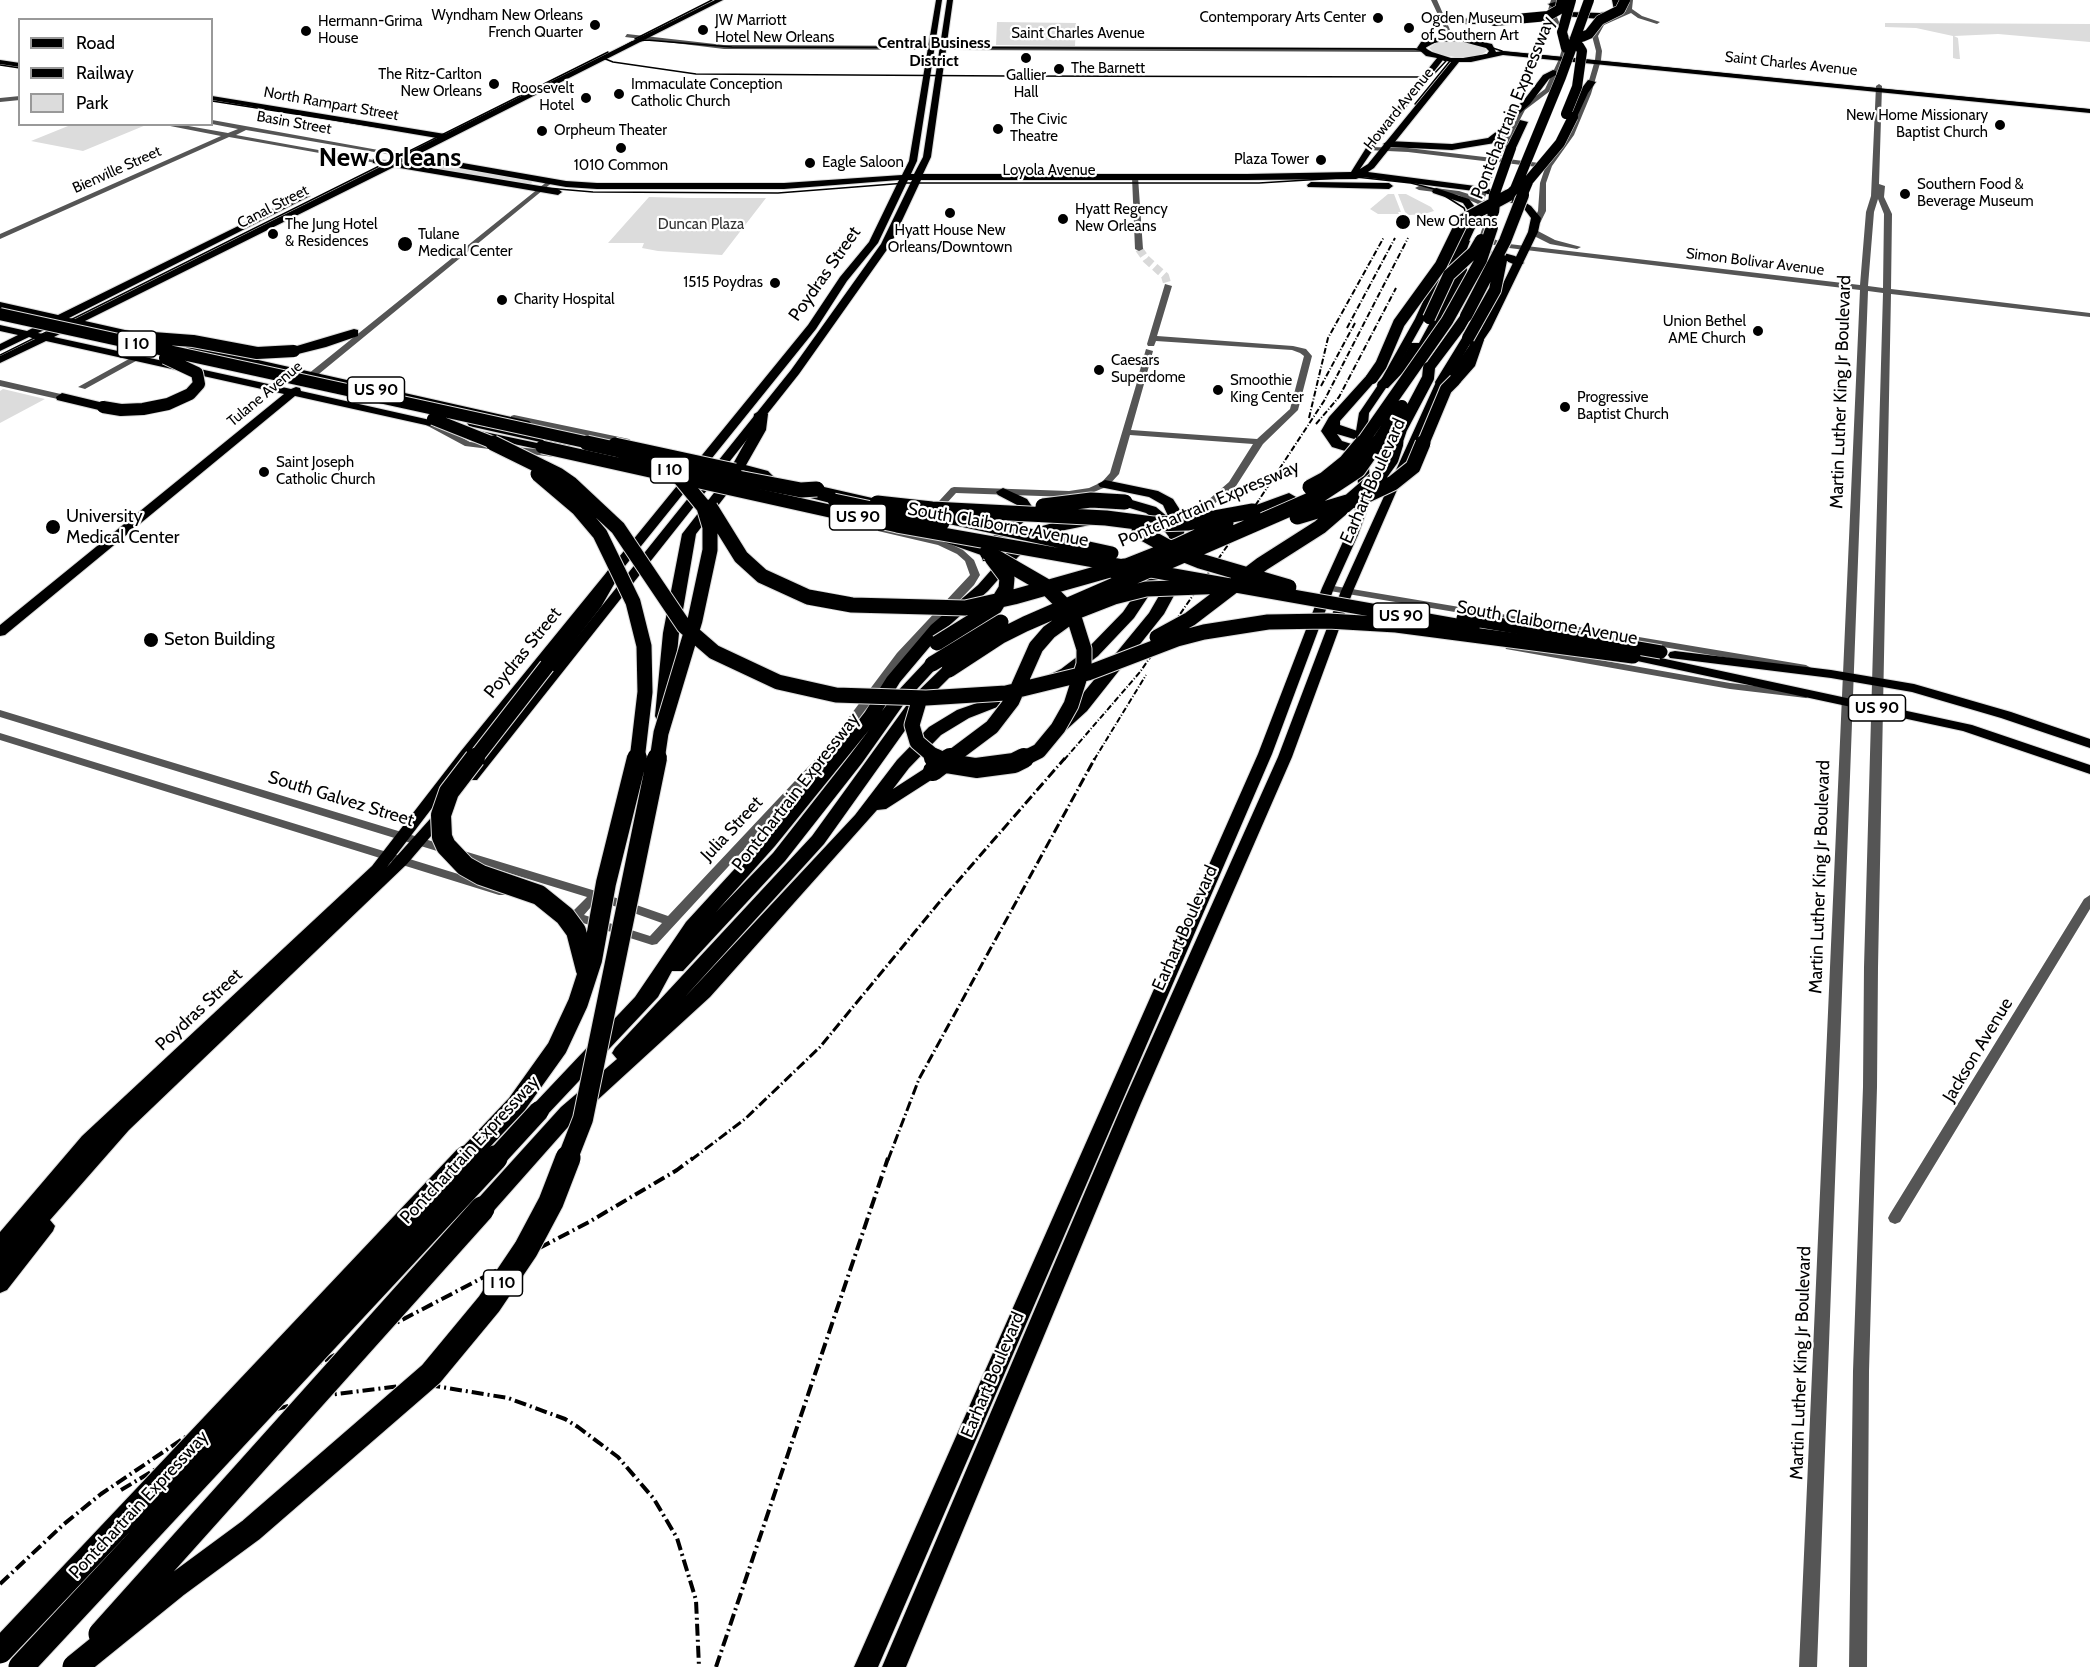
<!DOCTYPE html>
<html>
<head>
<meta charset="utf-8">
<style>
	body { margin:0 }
	#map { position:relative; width:2090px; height:1667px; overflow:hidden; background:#fff; font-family:Cabin,sans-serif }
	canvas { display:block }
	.legend { position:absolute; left:18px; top:18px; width:195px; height:108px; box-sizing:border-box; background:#fff; border:2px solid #999; margin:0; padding:8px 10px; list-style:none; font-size:18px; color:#000 }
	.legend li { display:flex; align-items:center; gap:12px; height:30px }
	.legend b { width:30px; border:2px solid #999 }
</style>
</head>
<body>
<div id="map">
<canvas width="2090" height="1667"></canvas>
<ul class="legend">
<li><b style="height:8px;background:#000"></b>Road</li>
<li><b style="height:8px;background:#000"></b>Railway</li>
<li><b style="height:16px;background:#dcdcdc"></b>Park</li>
</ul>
</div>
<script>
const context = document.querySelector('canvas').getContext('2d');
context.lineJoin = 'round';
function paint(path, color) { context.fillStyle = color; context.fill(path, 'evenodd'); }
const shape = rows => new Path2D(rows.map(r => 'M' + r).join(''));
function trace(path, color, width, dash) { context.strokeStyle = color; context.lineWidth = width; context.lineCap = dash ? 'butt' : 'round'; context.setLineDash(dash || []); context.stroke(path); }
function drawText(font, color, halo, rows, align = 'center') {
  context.font = font + ' Cabin,sans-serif'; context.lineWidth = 4.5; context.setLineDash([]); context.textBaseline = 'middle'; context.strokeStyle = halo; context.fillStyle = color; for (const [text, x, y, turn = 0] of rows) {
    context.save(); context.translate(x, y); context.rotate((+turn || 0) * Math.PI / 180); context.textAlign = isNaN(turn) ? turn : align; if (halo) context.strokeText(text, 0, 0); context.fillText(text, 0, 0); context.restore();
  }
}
paint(shape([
	[997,22,1076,23,1075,46,996,45],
	[1885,23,2090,24,2090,42,1998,34,1954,36,1958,38,1960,59,1957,59,1953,58,1953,36,1916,28,1885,27],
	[1457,41,1484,47,1487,51,1479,56,1461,58,1436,54,1429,48,1437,42],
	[73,124,143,124,146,125,83,151,31,141],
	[410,158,535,180,528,186,399,164],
	[1388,194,1394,194,1401,212,1398,212,1399,214,1378,214,1370,209],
	[1398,194,1406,194,1431,207,1434,211,1424,214,1409,215,1405,212],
	[649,197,691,198,766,198,722,255,658,251,642,248,644,243,608,243],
	[3,389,45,399,0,423,0,391]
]), '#dcdcdc');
trace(shape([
	[1139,249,1146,259,1165,276,1168,286]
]), '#d9d9d9', 8, [8, 4]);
const major = shape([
	[715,0,723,0,417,155,566,181,597,183,784,183,902,175,909,161,936,0,942,0,917,161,911,174,914,174,923,157,947,0,953,0,931,157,923,174,1247,174,1351,172,1371,140,1437,58,1426,56,1417,48,1421,42,1435,38,1460,37,1492,44,1496,52,1503,51,2090,109,2090,113,1503,55,1471,62,1459,62,1374,168,1368,172,1483,187,1521,200,1531,206,1541,218,1538,232,1491,329,1468,363,1446,383,1397,490,1353,591,1292,757,1141,1103,906,1667,882,1667,1123,1103,1278,757,1341,591,1436,382,1460,359,1481,329,1528,232,1531,218,1525,210,1515,204,1482,192,1362,177,1356,179,1247,180,921,180,891,244,799,374,477,780,467,780,465,777,467,774,791,370,881,244,912,180,908,180,878,243,847,281,816,329,471,757,387,867,439,809,449,809,451,812,449,815,407,864,129,1130,50,1220,55,1226,53,1231,7,1290,0,1293,0,1232,82,1136,372,866,461,751,808,325,840,277,869,242,899,180,784,189,597,189,566,187,409,159,401,163,558,189,562,192,558,195,394,167,85,321,529,421,531,423,525,426,77,325,54,337,291,389,296,387,300,388,301,391,448,424,454,427,448,430,295,396,5,635,0,636,0,625,284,394,46,341,0,363,0,356,35,339,29,337,0,351,0,344,18,335,0,331,0,325,27,331,50,319,0,308,0,302,58,315,303,194,310,196,69,318,75,319,384,165,373,163,373,159,391,161,400,157,389,155,389,151,407,153,437,138,212,100,212,96,445,134,715,0],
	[1460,41,1486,48,1489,51,1487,54,1471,58,1451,58,1432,52,1425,48,1436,42,1460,41],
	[1443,60,1451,62,1368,164,1360,169,1377,144,1443,60],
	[61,322,66,323,43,334,38,333,61,322],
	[0,60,20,63,20,67,0,64,0,60],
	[1311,182,1389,183,1393,186,1389,189,1308,187,1307,185,1311,182],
	[1436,188,1469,199,1481,215,1469,241,1443,280,1425,319,1388,385,1369,413,1367,437,1371,499,1358,535,1334,588,1272,754,878,1667,854,1667,1258,754,1322,588,1346,535,1359,499,1355,437,1359,413,1378,385,1415,319,1433,280,1459,241,1471,215,1463,203,1433,193,1432,191,1436,188],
	[480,431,542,444,548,447,542,450,476,436,476,432,480,431],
	[738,463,768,471,780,483,820,493,820,489,824,487,881,500,883,503,877,507,838,498,838,503,834,504,772,488,760,475,734,468,732,466,738,463],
	[1675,651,1831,670,1914,684,2011,712,2090,739,2090,748,2001,718,1912,692,1831,678,1670,658,1668,655,1670,652,1675,651],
	[1633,652,1972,725,2090,765,2090,774,1963,731,1628,659,1626,656,1633,652]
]);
const highway = shape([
	[1612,0,1620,0,1623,12,1600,19,1564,16,1548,4,1555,2,1569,12,1600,13,1614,10,1612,0],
	[1445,19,1494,18,1498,21,1494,24,1442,24,1441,22,1445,19],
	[1553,70,1556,71,1556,75,1549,79,1530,104,1516,117,1508,132,1495,143,1452,150,1388,147,1383,144,1388,141,1452,144,1488,138,1501,128,1509,114,1524,100,1543,75,1553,70],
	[1588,80,1596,82,1588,93,1576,119,1570,119,1568,117,1578,93,1588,80],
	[1520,120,1528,122,1515,150,1507,150,1506,148,1520,120],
	[1464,238,1470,241,1467,249,1504,253,1515,256,1524,263,1518,266,1499,258,1465,255,1467,270,1465,280,1420,365,1414,369,1409,366,1388,388,1378,388,1377,385,1378,382,1401,360,1411,343,1419,343,1453,280,1455,270,1452,259,1458,241,1464,238],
	[1466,312,1472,316,1464,330,1433,371,1425,371,1423,368,1425,365,1462,313,1466,312],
	[354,329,358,330,358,336,326,347,294,355,288,351,290,348,354,329],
	[1468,334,1482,337,1484,340,1475,366,1460,383,1455,384,1449,380,1463,365,1470,344,1446,385,1436,385,1435,382,1462,338,1468,334],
	[1372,374,1378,378,1340,421,1340,425,1366,434,1368,437,1361,441,1337,434,1342,441,1367,449,1369,452,1362,456,1332,447,1321,431,1329,417,1367,375,1372,374],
	[62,393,108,404,110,407,103,411,57,400,56,397,62,393],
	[761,410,768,414,766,430,737,481,696,534,679,633,671,716,663,721,657,720,655,716,663,633,682,534,724,480,752,430,754,414,761,410],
	[474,419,572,441,574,444,567,448,469,426,467,423,474,419],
	[1105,480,1158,491,1173,499,1182,513,1185,523,1183,544,1134,618,1098,656,1073,675,1057,683,1045,683,1043,680,1045,677,1061,669,1086,650,1123,612,1169,544,1169,537,1157,521,1146,513,1120,505,1118,502,1125,498,1156,507,1169,518,1163,505,1149,497,1100,487,1098,484,1105,480],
	[1003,488,1027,499,1035,511,997,547,993,561,983,561,981,555,938,540,936,537,943,533,983,546,1020,510,1017,505,998,495,996,492,1003,488],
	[1289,493,1296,497,1294,500,1253,515,1246,511,1248,508,1289,493],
	[1090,517,1097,521,1095,524,1045,534,1018,557,988,591,943,631,900,682,882,711,894,695,926,661,932,659,940,664,906,701,862,763,785,861,683,971,672,971,658,997,546,1116,539,1119,532,1116,528,1111,532,1106,635,997,686,922,763,838,833,753,865,712,887,677,931,625,978,585,1008,551,1035,528,1060,521,1090,517],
	[869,730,850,755,773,853,716,912,775,846,869,730],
	[618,561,625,565,601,607,553,669,541,669,539,666,541,663,589,602,613,562,618,561],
	[1169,585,1177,590,1164,614,1110,682,1087,711,1064,732,1052,732,1050,728,1052,724,1075,703,1149,613,1164,587,1169,585],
	[949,665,957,670,926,701,824,844,684,998,855,815,897,760,929,727,957,710,1011,691,1017,689,1025,694,1023,697,969,718,941,735,909,768,893,789,927,767,939,767,942,771,939,775,886,809,877,810,710,997,568,1127,490,1215,482,1218,474,1215,471,1209,474,1203,561,1107,617,1059,612,1053,615,1048,812,836,914,695,943,667,949,665]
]);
trace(major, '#dbdbdb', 2);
trace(highway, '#dbdbdb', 2);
paint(shape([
	[1431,0,1437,0,1454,39,1449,38,1431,0],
	[1551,0,1557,0,1554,10,1559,22,1571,39,1565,59,1550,91,1525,110,1500,158,1547,164,1568,135,1585,94,1595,60,1596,51,1592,36,1600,23,1626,11,1627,0,1633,0,1632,9,1642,16,1660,22,1657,24,1638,18,1631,13,1604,25,1598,36,1602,51,1601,60,1591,94,1574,135,1552,166,1546,183,1546,211,1540,223,1533,221,1538,211,1540,183,1545,168,1498,162,1484,200,1494,207,1495,214,1488,234,1496,240,1509,244,1860,285,1866,212,1871,196,1876,86,1879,84,1882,86,1879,184,1885,186,1884,197,1892,214,1891,289,2090,313,2090,317,1891,294,1878,967,1877,1087,1869,1371,1867,1667,1849,1667,1853,1371,1863,1087,1864,967,1883,293,1868,291,1817,1667,1799,1667,1860,290,1509,248,1490,244,1480,235,1487,214,1487,208,1458,195,1419,190,1415,188,1419,186,1459,191,1478,197,1492,162,1408,152,1367,150,1367,148,1369,147,1408,148,1493,158,1519,109,1545,89,1559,59,1565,39,1553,22,1548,10,1551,0],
	[1878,199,1884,214,1883,288,1868,286,1874,212,1878,199],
	[627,34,724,45,1422,48,1425,50,1422,52,724,49,625,37,627,34],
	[20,96,20,100,0,102,0,98,20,96],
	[212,120,395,153,392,155,246,130,236,135,379,161,376,163,229,137,0,239,0,234,221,136,160,124,177,124,228,133,238,129,212,124,212,120],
	[1135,175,1138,177,1143,249,1139,251,1135,249,1132,177,1135,175],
	[549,180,554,181,314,378,308,378,308,374,549,180],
	[1530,230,1536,230,1555,240,1581,247,1577,249,1550,244,1530,234,1530,230],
	[1165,284,1172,286,1157,336,1293,346,1306,349,1312,356,1298,410,1263,444,1236,486,1208,509,1199,530,1196,531,1191,528,1199,508,1229,482,1253,444,1130,435,1119,474,1108,486,1094,492,1069,497,956,493,935,516,929,516,929,512,951,488,954,487,1069,491,1089,488,1102,482,1110,473,1137,382,1144,384,1131,430,1257,439,1290,409,1304,356,1300,353,1292,350,1156,341,1154,346,1148,346,1147,344,1165,284],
	[158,343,165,345,85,389,78,387,158,343],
	[1146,349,1153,351,1146,377,1142,380,1138,377,1146,349],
	[0,380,65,395,66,397,62,400,0,386,0,380],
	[514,415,629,439,633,442,629,445,511,420,511,416,514,415],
	[429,420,470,442,554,451,559,454,554,457,465,446,426,425,426,421,429,420],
	[881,526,944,541,963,550,974,560,980,575,974,585,905,657,833,753,657,944,652,945,561,916,559,913,561,910,565,909,573,911,587,897,0,717,0,710,599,892,668,916,825,749,897,653,970,575,965,561,957,554,938,545,878,531,878,527,881,526],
	[597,900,662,923,650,936,584,915,597,900],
	[1328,585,1806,665,1811,668,1806,671,1324,590,1323,588,1328,585],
	[1510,644,1730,683,1806,692,1811,695,1806,698,1730,689,1506,649,1505,647,1506,645,1510,644],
	[0,733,507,889,509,892,507,895,499,895,0,740,0,733],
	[2090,895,2090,909,1900,1222,1895,1224,1890,1222,1888,1218,1890,1214,2084,899,2090,895]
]), '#555');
paint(major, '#000');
paint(highway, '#000');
trace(shape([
	[635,39,712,0],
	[646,40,732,47,1414,49,1426,51,1446,61,1433,75,1421,77,1008,76,696,74,613,62,603,58,632,42,646,40],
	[1429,53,1425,48,1427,44,1448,39,1471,41,1502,51],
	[0,65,20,68],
	[212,101,437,136],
	[1415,104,1450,61,1503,52,2090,110],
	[397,155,392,161,402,165,535,187,593,192,778,193,906,183,1259,183,1356,177,1411,183,1434,189,1464,208,1467,216],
	[0,355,608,52]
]), '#000', 1.5);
trace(shape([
	[1347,328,1395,238],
	[1321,386,1355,323],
	[1309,418,1328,338,1384,237],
	[1316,424,1339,397,1396,288],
	[1255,506,1324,401,1408,238],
	[1064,760,1140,672,1259,500],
	[1094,760,1146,675]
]), '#000', 2, [6, 2, 1, 2]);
trace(shape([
	[691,1160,745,1119,820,1047,937,905,1065,758],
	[888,1160,919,1079,1095,758]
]), '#000', 3, [10, 3, 1.5, 3]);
trace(shape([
	[121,1490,213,1435,266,1412,329,1395,401,1386,435,1386,508,1398,565,1419,578,1427,618,1457,654,1499,677,1538,696,1600,699,1667],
	[0,1584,64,1524,101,1494,184,1438,312,1367,589,1222,677,1170,693,1158],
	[716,1667,888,1158]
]), '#000', 4, [12, 4, 2, 4]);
const majorBridgeFar1 = shape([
	[615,444,617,444]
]);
const majorBridge = shape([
	[615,444,735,470],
	[542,447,897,526,1473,628],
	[834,500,943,523],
	[933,514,1112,553],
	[1463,618,1661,652]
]);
const highwayBridgeFar4 = shape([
	[1494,21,1548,16,1560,9,1562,0],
	[1582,37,1589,34,1600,20,1620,10,1625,0],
	[1566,48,1562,32,1571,0],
	[1566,114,1577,87,1582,51,1579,46],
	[1529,180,1560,143,1573,117],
	[1494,196,1511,148],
	[1508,196,1515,189,1561,77,1589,0],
	[1522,196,1528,182]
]);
const highwayBridgeFar3 = shape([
	[1493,212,1495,195],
	[0,314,594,444],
	[1466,316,1505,241,1523,195],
	[1429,318,1449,275,1474,252,1481,240],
	[153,338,193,341,257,353,294,351],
	[1468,338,1495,290,1501,260],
	[1372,378,1381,365,1399,323,1441,265,1463,220,1509,195],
	[103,407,121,410,143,409,168,404,190,394,199,384,197,373,165,358],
	[433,419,496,444],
	[1361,444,1447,321,1481,260,1492,227],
	[1376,444,1402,406],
	[1396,444,1401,429,1428,378,1429,368],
	[1423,444,1446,389,1455,380]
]);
const highwayBridgeFar2 = shape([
	[493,443,558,475,571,484,618,528,684,626,714,652,778,682,836,695,926,698,1006,693,1088,673,1177,639,1204,632,1268,622,1328,621,1396,625,1633,656],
	[587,443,619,450,676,473,704,507,710,527,710,550,695,620,661,733,657,760],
	[665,464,801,490,817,489],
	[538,474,578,508,600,534,633,602,644,646,645,692,637,760],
	[1310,487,1325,479,1346,462,1362,443],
	[877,503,932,509,1106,518,1153,524,1187,523,1253,511],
	[1043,506,1091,500,1125,502],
	[710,507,741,557,762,576,808,597,852,605,965,608,1014,597,1124,566],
	[1297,517,1361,498,1393,483,1413,467,1423,443],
	[1139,531,1175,551,1200,561,1289,587],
	[987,552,1044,585,1073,614,1084,649,1084,664,1071,705,1058,728,1039,751,1021,760],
	[1114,571,1177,546,1226,523],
	[1157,637,1190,619,1262,564,1320,527,1378,477,1391,459,1396,443],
	[937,643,995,607,1006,589,1007,578,992,558],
	[932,664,1001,622],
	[949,670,1001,636,1025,624,1317,497,1358,470,1377,443],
	[920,698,912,725,917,742,938,760],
	[474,760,547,666],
	[948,760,992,727,1012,701,1036,647,1049,632,1078,611,1114,597,1146,589,1229,586]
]);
const highwayBridgeFar1 = shape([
	[475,758,449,792,441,815,442,837,446,846,465,866,481,875,539,895,565,916,576,931,586,970],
	[934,758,945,763,976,768,1014,763,1024,758],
	[933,771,950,758],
	[464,1160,517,1104,557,1048,578,1003,592,960,606,883,637,758],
	[494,1160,539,1111],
	[567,1160,583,1119,657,758]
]);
const highwayBridge = shape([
	[101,1634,482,1209],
	[0,1651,466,1158],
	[21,1667,495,1158],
	[75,1667,175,1586,251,1530,431,1374,489,1304,526,1249,551,1202,568,1158]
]);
trace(majorBridgeFar1, '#dbdbdb', 11, []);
trace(majorBridge, '#dbdbdb', 15, []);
trace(highwayBridgeFar4, '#dbdbdb', 11, []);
trace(highwayBridgeFar3, '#dbdbdb', 14, []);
trace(highwayBridgeFar2, '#dbdbdb', 17, []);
trace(highwayBridgeFar1, '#dbdbdb', 22, []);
trace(highwayBridge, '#dbdbdb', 27, []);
trace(majorBridgeFar1, '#000', 10);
trace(majorBridge, '#000', 13);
trace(highwayBridgeFar4, '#000', 10);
trace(highwayBridgeFar3, '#000', 12);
trace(highwayBridgeFar2, '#000', 15);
trace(highwayBridgeFar1, '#000', 20);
trace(highwayBridge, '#000', 25);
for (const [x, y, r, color] of [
	[1378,18,6,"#000"],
	[595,25,6,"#000"],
	[1409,28,6,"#000"],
	[703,30,6,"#000"],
	[306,31,6,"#000"],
	[1026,58,6,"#000"],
	[1059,69,6,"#000"],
	[494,84,6,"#000"],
	[619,94,6,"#000"],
	[586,98,6,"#000"],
	[2000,125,6,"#000"],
	[998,129,6,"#000"],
	[542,131,6,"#000"],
	[621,148,6,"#000"],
	[1321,160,6,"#000"],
	[810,163,6,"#000"],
	[1905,194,6,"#000"],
	[950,213,6,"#000"],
	[1063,219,6,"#000"],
	[1403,222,8,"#000"],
	[273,234,6,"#000"],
	[405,244,8,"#000"],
	[775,283,6,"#000"],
	[502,300,6,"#000"],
	[1758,331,6,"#000"],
	[1099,370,6,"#000"],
	[1218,390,6,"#000"],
	[1565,407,6,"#000"],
	[264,472,6,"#000"],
	[53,527,8,"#000"],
	[151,640,8,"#000"]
]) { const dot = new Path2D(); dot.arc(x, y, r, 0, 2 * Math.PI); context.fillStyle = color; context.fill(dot); trace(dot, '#fff', 2); }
drawText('15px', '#000', '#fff', [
	["Wyndham New Orleans",583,16,"right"],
	["French Quarter",583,33,"right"],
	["Contemporary Arts Center",1366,18,"right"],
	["Ogden Museum",1421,19],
	["of Southern Art",1421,36],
	["JW Marriott",715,21],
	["Hotel New Orleans",715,38],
	["Hermann-Grima",318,22],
	["House",318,39],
	["The Barnett",1071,69],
	["The Ritz-Carlton",482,75,"right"],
	["New Orleans",482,92,"right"],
	["Gallier",1026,76,"center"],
	["Hall",1026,93,"center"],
	["Immaculate Conception",631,85],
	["Catholic Church",631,102],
	["Roosevelt",574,89,"right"],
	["Hotel",574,106,"right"],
	["New Home Missionary",1988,116,"right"],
	["Baptist Church",1988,133,"right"],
	["The Civic",1010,120],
	["Theatre",1010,137],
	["Orpheum Theater",554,131],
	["Plaza Tower",1309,160,"right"],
	["Eagle Saloon",822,163],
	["1010 Common",621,166,"center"],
	["Southern Food &",1917,185],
	["Beverage Museum",1917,202],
	["Hyatt Regency",1075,210],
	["New Orleans",1075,227],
	["New Orleans",1416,222],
	["The Jung Hotel",285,225],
	["& Residences",285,242],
	["Hyatt House New",950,231,"center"],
	["Orleans/Downtown",950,248,"center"],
	["Tulane",418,235],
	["Medical Center",418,252],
	["1515 Poydras",763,283,"right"],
	["Charity Hospital",514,300],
	["Union Bethel",1746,322,"right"],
	["AME Church",1746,339,"right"],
	["Caesars",1111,361],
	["Superdome",1111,378],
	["Smoothie",1230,381],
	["King Center",1230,398],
	["Progressive",1577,398],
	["Baptist Church",1577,415],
	["Saint Joseph",276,463],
	["Catholic Church",276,480]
], 'left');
drawText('15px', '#000', '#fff', [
	["Saint Charles Avenue",1078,34],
	["Saint Charles Avenue",1791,64,6],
	["North Rampart Street",331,104,10],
	["Howard Avenue",1399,109,-51],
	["Basin Street",294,123,10],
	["Bienville Street",117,170,-24],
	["Loyola Avenue",1049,171],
	["Canal Street",273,207,-27],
	["Simon Bolivar Avenue",1755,262,7],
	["Tulane Avenue",265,394,-40]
]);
drawText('15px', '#333', '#fff', [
	["Duncan Plaza",701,225]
]);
drawText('bold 16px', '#000', '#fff', [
	["Central Business",934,43],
	["District",934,61]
]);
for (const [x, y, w] of [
	[137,344,39],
	[376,390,57],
	[670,470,39],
	[858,517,57],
	[1401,616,57],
	[1877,708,57],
	[503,1283,39]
]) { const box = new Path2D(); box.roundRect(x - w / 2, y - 13, w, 26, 4.5); context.fillStyle = '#fff'; context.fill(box); trace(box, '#000', 1.5); }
drawText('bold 16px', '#000', null, [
	["I 10",137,344],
	["US 90",376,390],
	["I 10",670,470],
	["US 90",858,517],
	["US 90",1401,616],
	["US 90",1877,708],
	["I 10",503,1283]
]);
drawText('18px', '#000', '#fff', [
	["Pontchartrain Expressway",1513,108,-68],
	["Poydras Street",825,274,-55],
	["Martin Luther King Jr Boulevard",1841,392,-88],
	["Earhart Boulevard",1373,481,-66],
	["Pontchartrain Expressway",1209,504,-23],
	["South Claiborne Avenue",998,525,10],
	["South Claiborne Avenue",1547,623,10],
	["Poydras Street",523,653,-51],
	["Pontchartrain Expressway",796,792,-52],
	["South Galvez Street",341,799,17],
	["Julia Street",732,829,-47],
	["Martin Luther King Jr Boulevard",1820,877,-88],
	["Earhart Boulevard",1185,928,-66],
	["Poydras Street",199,1010,-43],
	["Jackson Avenue",1978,1050,-59],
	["Pontchartrain Expressway",470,1150,-47],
	["Martin Luther King Jr Boulevard",1801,1363,-88],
	["Earhart Boulevard",993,1375,-67],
	["Pontchartrain Expressway",139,1505,-47]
]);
drawText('18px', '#000', '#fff', [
	["University",66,517],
	["Medical Center",66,538],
	["Seton Building",164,640]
], 'left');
drawText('bold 26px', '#000', '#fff', [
	["New Orleans",390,158]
]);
</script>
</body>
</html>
